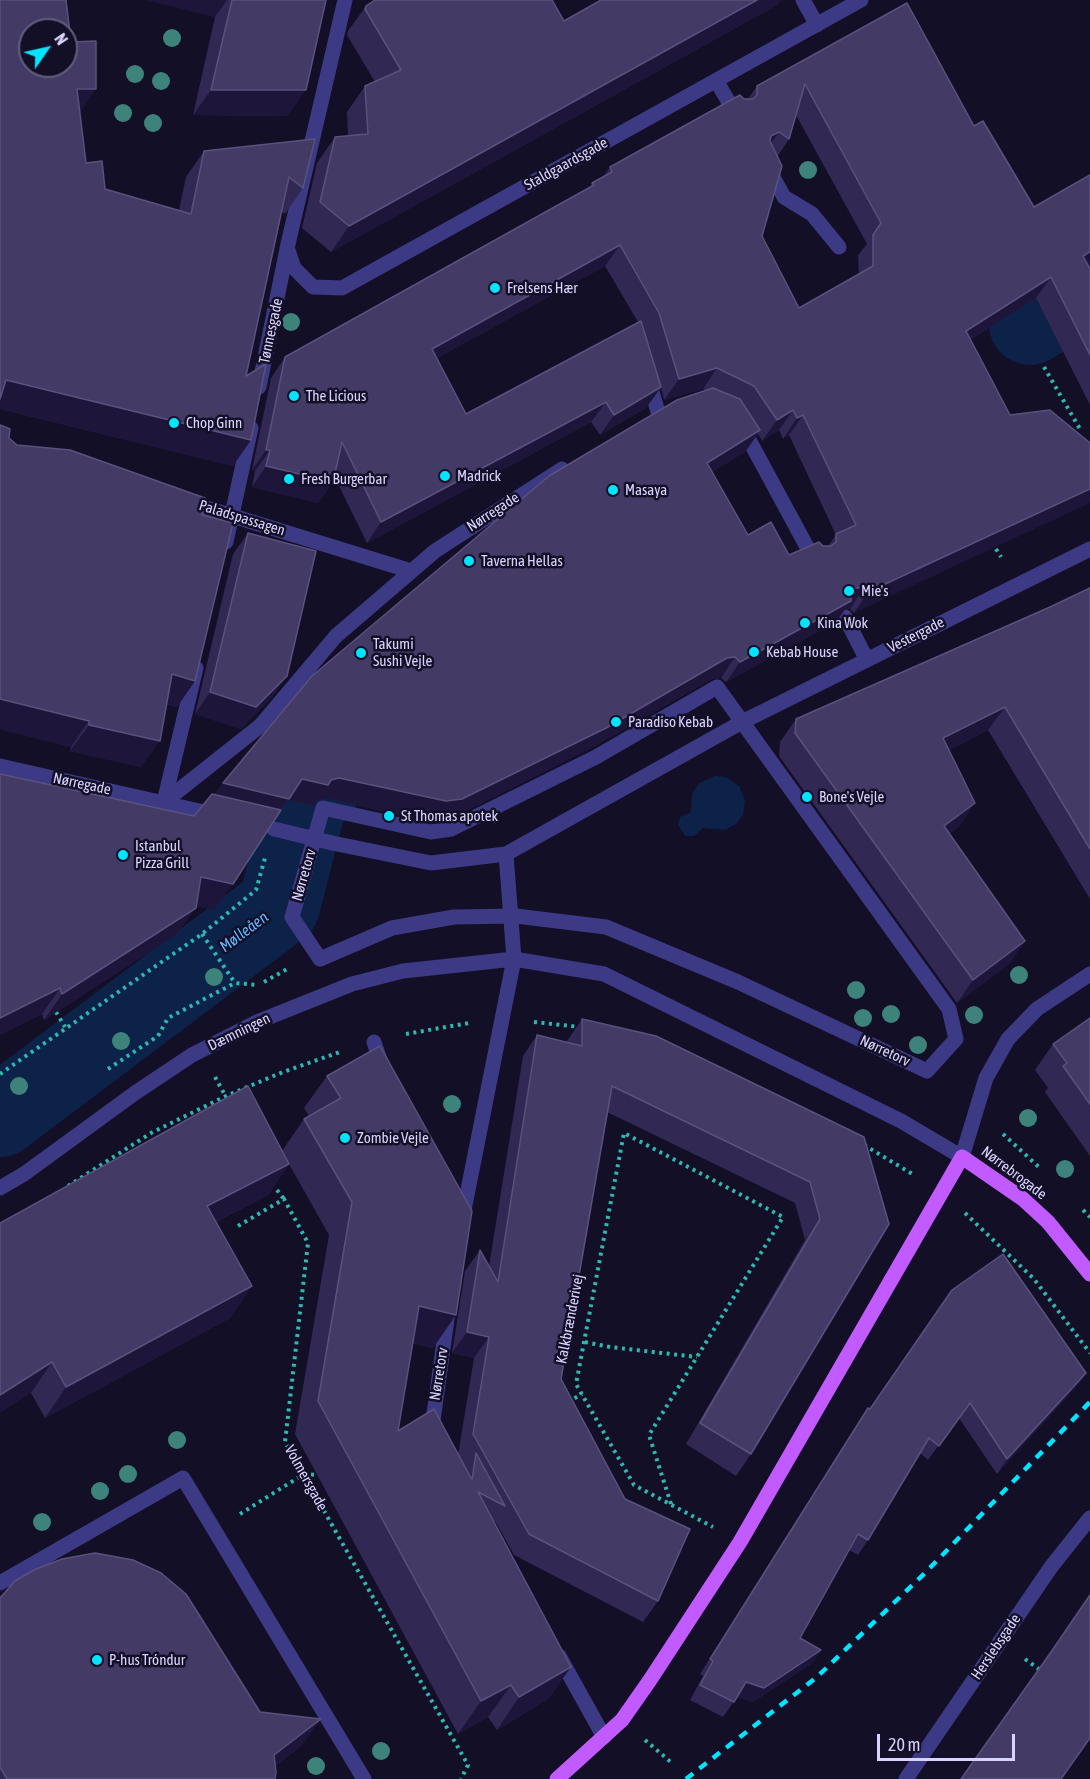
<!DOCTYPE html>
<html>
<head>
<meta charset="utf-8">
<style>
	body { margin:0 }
	#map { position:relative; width:1090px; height:1779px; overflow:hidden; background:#130f26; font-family:"Asap Condensed",sans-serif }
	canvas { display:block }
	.north { position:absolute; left:18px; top:18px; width:60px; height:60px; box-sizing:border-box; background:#130f26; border:2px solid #625e7d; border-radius:50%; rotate:56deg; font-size:16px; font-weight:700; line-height:24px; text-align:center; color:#d9d4ff }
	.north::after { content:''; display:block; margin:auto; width:21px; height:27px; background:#00e5ff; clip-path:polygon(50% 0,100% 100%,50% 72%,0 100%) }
	.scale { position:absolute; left:877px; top:1734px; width:138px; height:27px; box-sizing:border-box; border:3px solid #d9d4ff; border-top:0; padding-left:8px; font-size:18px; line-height:21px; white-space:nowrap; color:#d9d4ff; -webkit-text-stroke:4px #130f26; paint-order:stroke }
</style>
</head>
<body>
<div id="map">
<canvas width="1090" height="1779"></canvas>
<div class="north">N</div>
<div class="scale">20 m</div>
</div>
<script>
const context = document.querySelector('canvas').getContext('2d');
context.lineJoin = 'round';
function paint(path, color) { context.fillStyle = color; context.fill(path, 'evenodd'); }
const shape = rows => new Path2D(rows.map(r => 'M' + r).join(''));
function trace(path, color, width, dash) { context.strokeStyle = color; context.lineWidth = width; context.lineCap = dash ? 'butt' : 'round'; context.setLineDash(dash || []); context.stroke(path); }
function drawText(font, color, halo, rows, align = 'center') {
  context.font = font + ' "Asap Condensed",sans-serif'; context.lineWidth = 5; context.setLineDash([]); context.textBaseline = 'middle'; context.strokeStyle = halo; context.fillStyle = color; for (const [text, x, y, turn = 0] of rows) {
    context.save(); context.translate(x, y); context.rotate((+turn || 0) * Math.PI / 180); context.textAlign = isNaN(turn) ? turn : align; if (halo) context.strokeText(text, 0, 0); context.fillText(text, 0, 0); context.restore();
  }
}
paint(shape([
	[715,776,726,777,739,786,745,800,743,815,736,824,725,830,703,828,694,836,685,836,678,824,680,817,691,812,692,794,699,783]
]), '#0c2248');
trace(shape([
	[1030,324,1090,286],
	[0,1116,279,906,306,802,360,740,383,719]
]), '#0c2248', 82);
trace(shape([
	[1044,367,1080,429],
	[996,549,1001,557],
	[202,934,235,983],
	[264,982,289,968],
	[56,1012,65,1027],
	[534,1022,580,1027],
	[406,1034,469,1023],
	[108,1069,158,1036,168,1018,235,983,257,985],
	[0,1074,202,934,256,890,265,858],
	[215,1077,226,1097],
	[1003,1134,1041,1169],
	[864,1145,914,1175],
	[68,1186,151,1133,226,1096,283,1072,343,1051],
	[277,1190,284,1199],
	[1083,1210,1090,1217],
	[965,1213,1034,1279,1090,1353],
	[238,1226,284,1199,308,1243,285,1442,468,1765,461,1779],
	[585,1342,610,1347,697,1357],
	[568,1402,582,1394],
	[671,1504,649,1435,783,1217,624,1133,576,1384,634,1485,713,1527],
	[240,1514,304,1474,318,1475],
	[1025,1659,1043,1672],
	[645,1740,672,1763]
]), '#2fb8b0', 4, [3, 4.5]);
trace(shape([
	[803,0,817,25],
	[717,82,734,111],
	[767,166,784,197,812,214,839,247],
	[288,250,294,268,313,287,342,288,861,0],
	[648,378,658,412],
	[259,387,288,244,345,0],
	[741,425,813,558],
	[184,501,411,571],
	[226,542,251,428],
	[845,617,867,660],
	[717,687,949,1009,956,1039,927,1071,738,982,606,927,516,916,454,917,392,928,320,959,292,917,323,808,431,832,451,829,596,757,717,687],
	[0,766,217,815],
	[164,802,260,726,336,636,435,551,562,469],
	[164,802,196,668],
	[332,843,431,863,506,854,742,722,1090,549],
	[374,1042,382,1066],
	[0,1188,24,1174,135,1093,192,1055,257,1022,352,984,403,971,514,959,604,974,901,1121,962,1157,986,1078,1008,1039,1037,1009,1090,974],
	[462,1220,514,959,506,854],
	[432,1428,448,1312],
	[0,1583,183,1478,364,1779],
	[559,1656,604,1737],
	[906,1779,1051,1567,1090,1518]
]), '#3d3a85', 15);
trace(shape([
	[557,1779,622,1720,650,1680,740,1542,962,1157,1023,1199,1048,1222,1090,1274]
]), '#c25bff', 15);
trace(shape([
	[686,1779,817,1677,925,1573,1090,1402]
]), '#00e5ff', 4.5, [9, 8]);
trace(shape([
	[274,829,332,843]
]), '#3d3a85', 15);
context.fillStyle = '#3d827b';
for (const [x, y] of [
	[172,38],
	[135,74],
	[161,81],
	[123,113],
	[153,123],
	[808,170],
	[291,322],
	[1019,975],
	[214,977],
	[856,990],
	[891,1014],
	[974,1015],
	[863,1018],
	[121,1041],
	[918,1045],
	[19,1086],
	[452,1104],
	[1028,1118],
	[1065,1169],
	[177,1440],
	[128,1474],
	[100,1491],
	[42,1522],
	[381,1751],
	[316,1766]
]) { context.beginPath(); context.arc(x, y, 9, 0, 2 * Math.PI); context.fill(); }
paint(shape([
	[0,0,80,112,86,163,105,189,179,210,186,177,204,151,315,139,303,188,285,214,282,212,246,376,233,466,0,409],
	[148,0,326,0,288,116,193,115,215,17],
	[907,3,974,126,1034,207,1090,175,1090,263,1088,265,1090,269,1090,405,1036,298,970,340,1010,415,854,613,850,609,846,608,836,622,726,682,721,678,712,679,591,748,448,820,431,822,325,798,317,801,314,806,288,800,214,910,196,906,177,934,44,1020,42,1014,0,1035,194,816,214,795,223,783,706,390,703,389,664,400,661,387,646,408,600,435,591,422,367,543,334,476,333,482,318,503,252,487,255,471,252,470,271,378,285,357,589,188,592,183,603,177,610,167,744,99,748,99,757,86],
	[796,115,867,244,858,255,859,275,799,308,762,236,777,157,789,139],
	[605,266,638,322,466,414,437,358],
	[779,430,783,439,789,435,836,535,828,546,823,546,789,555,748,535,712,472,746,451,758,434,762,441],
	[779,4,331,252,302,228,317,163,335,137,348,136,347,112,365,86,375,82,347,35,348,31,366,6,564,21],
	[0,425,9,438,17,445,202,515,195,681,177,707,166,704,141,767,70,751,71,747,0,729],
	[248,533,287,676,272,697,241,729,195,714,233,554],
	[1090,588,1090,899,988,730,949,750,975,803,959,826,949,834,1025,941,1009,964,957,1003,779,756,780,742,796,719,1050,607],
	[1090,1018,1090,1156,1045,1092,1048,1088,1035,1070,1053,1044],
	[582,1019,864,1137,751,1454,736,1476,686,1444,805,1240,795,1203,607,1112,561,1379,658,1601,643,1622,514,1555,495,1521,494,1522,571,1667,548,1699,497,1730,488,1717,458,1734,295,1434,329,1235,289,1164,268,1195,216,1222,252,1286,230,1318,45,1418,31,1393,0,1223,282,1151,304,1119,309,1116,304,1108,327,1076,380,1046,433,1348,413,1343,398,1431,458,1455,474,1358,452,1353,465,1271,480,1250,489,1266,523,1056,537,1035,567,1043,567,1041],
	[1086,1373,1076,1387,997,1474,959,1418,928,1460,920,1453,868,1540,858,1555,849,1550,800,1638,821,1650,811,1664,753,1702,737,1697,723,1717,690,1700,703,1676,700,1674,858,1423,868,1408,870,1409],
	[0,1598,260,1712,302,1745,275,1766,275,1779,0,1779]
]), '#312854');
paint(shape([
	[149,0,227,0,215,17,149,1],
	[757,0,781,0,779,4,331,252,349,226],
	[77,89,96,89,78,115],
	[211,90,306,90,288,116,193,115],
	[779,132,765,152,771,136],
	[620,245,605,266,417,369,432,349],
	[1090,252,1090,263,1069,277,1083,256],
	[1051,277,1036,298,951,352,966,331],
	[717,368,703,389,664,400,679,379],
	[6,380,251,440,233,466,0,409,0,388],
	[661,387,646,408,600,435,614,415],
	[606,402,591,422,367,543,381,522],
	[793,410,779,430,762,441,777,420],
	[803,415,789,435,783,439,797,418],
	[760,430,746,451,692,484,707,463],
	[266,450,270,450,255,471,252,470],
	[266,466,333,482,318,503,252,487],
	[1090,489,1090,503,854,613,868,592],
	[856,588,864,588,850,609,846,608,836,622,726,682,740,662],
	[735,657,721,678,712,679,591,748,448,820,431,822,325,798,317,801,314,806,288,800,275,819,208,804,223,783,302,779,331,780,727,658],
	[172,674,195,681,177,707,154,700],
	[287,676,272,697,241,729,195,714,210,692],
	[0,699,89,721,71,747,0,729],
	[1005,707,988,730,927,761,943,738],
	[89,725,160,741,141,767,70,751],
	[975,803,959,826,928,849,944,826],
	[201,877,233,884,214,910,183,903],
	[196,908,177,934,44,1020,62,994],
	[1025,941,1009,964,957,1003,973,980],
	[60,988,42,1014,0,1035,0,1018],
	[289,1164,268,1195,186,1237,207,1206],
	[252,1286,230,1318,45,1418,66,1387],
	[419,1306,456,1315,433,1348,396,1338],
	[467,1332,489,1337,474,1358,452,1353],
	[52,1362,31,1393,0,1413,0,1395],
	[1086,1373,1076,1387,997,1474,1007,1459],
	[821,1650,811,1664,753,1702,736,1697,746,1682],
	[571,1667,548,1699,497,1730,519,1697],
	[511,1685,488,1717,458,1734,481,1701],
	[321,1719,302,1745,258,1779,274,1755]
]), '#1d163a');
const building = shape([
	[0,0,66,0,71,42,96,41,96,89,77,89,86,163,102,161,105,189,191,214,204,151,315,139,303,188,289,177,246,376,266,364,251,440,6,380,0,399,0,0],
	[30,30,66,30,66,66,30,66,30,30],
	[232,0,326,0,306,90,211,90,232,0],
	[375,0,552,0,564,21,601,0,757,0,349,226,320,202,335,137,368,134,365,86,401,70,365,9,366,6,375,0],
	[907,3,974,126,983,121,1034,207,1090,175,1090,252,1083,256,1090,269,1090,355,1051,277,966,331,1010,415,1050,410,1090,443,1090,489,868,592,864,588,856,588,851,592,851,601,740,662,735,657,727,658,606,728,462,799,446,801,339,778,331,780,328,785,302,779,289,799,223,783,312,676,549,476,677,400,713,388,740,399,760,430,707,463,748,535,771,522,789,555,819,542,823,546,831,546,836,542,836,534,856,525,803,415,797,418,793,410,777,420,754,386,717,368,679,379,659,313,620,245,432,349,466,414,641,321,661,387,614,415,606,402,381,522,342,442,333,482,266,466,270,450,266,450,285,357,594,185,592,183,612,172,610,167,740,95,744,99,753,99,757,95,757,86,907,3],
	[805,84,881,223,873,235,873,266,799,308,762,236,782,166,770,141,771,136,779,132,789,139,805,84],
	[0,425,10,429,9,438,17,445,70,450,205,498,202,515,233,523,195,681,172,674,160,741,89,725,89,721,0,699,0,425],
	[248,533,316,551,287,676,256,707,210,692,248,533],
	[1090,588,1090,849,1005,707,943,738,975,803,944,826,1025,941,973,980,795,733,796,719,1050,607,1090,588],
	[0,774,194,816,212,794,281,810,233,884,201,877,196,908,62,994,60,988,0,1018,0,774],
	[1090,1018,1090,1104,1063,1066,1067,1063,1053,1044,1090,1018],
	[582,1019,656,1036,864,1137,889,1224,751,1454,700,1423,820,1219,810,1182,612,1086,561,1379,625,1499,690,1529,658,1601,529,1534,473,1434,489,1337,467,1332,480,1250,498,1282,537,1035,582,1046,582,1019],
	[380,1046,472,1211,456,1315,419,1306,398,1431,434,1409,472,1480,476,1453,505,1506,478,1492,571,1667,519,1697,511,1685,481,1701,318,1401,352,1202,304,1119,341,1098,327,1076,380,1046],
	[248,1086,289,1164,207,1206,252,1286,66,1387,52,1362,0,1395,0,1223,248,1086],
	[1003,1254,1086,1373,1007,1459,970,1403,939,1446,929,1438,868,1540,858,1534,800,1638,821,1650,764,1688,746,1682,734,1702,700,1685,713,1661,710,1659,868,1408,870,1409,952,1290,1003,1254],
	[95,1553,133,1560,161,1573,186,1594,260,1712,321,1719,274,1755,276,1772,275,1779,7,1779,0,1767,0,1598,15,1581,34,1570,62,1559,95,1553],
	[1090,1595,1090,1738,1061,1779,961,1779,1051,1652,1090,1595]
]);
paint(building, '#433a66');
trace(building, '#5a527e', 1.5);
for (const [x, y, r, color] of [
	[495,288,6,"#00e5ff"],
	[294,396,6,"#00e5ff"],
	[174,423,6,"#00e5ff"],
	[445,476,6,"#00e5ff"],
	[289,479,6,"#00e5ff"],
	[613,490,6,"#00e5ff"],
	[469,561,6,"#00e5ff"],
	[849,591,6,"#00e5ff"],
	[805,623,6,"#00e5ff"],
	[754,652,6,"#00e5ff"],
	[361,653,6,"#00e5ff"],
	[616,722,6,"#00e5ff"],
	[807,797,6,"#00e5ff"],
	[389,816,6,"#00e5ff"],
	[123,855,6,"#00e5ff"],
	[345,1138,6,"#00e5ff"],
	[97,1660,6,"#00e5ff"]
]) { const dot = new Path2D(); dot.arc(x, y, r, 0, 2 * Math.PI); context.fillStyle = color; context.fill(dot); trace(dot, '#130f26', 2); }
drawText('15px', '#d9d4ff', '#130f26', [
	["Staldgaardsgade",566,164,-29],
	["Tønnesgade",271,331,-78],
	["Nørregade",493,512,-33],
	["Paladspassagen",242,518,17],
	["Vestergade",916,635,-27],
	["Nørregade",82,784,12],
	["Nørretorv",304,875,-74],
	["Dæmningen",239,1032,-26],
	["Nørretorv",885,1051,25],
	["Nørrebrogade",1014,1173,37],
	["Kalkbrænderivej",570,1319,-79],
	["Nørretorv",439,1374,-81],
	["Volmersgade",306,1478,61],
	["Herslebsgade",996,1647,-56]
]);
drawText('15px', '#d9d4ff', '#130f26', [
	["Frelsens Hær",507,288],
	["The Licious",306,396],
	["Chop Ginn",186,423],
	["Madrick",457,476],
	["Fresh Burgerbar",301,479],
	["Masaya",625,490],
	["Taverna Hellas",481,561],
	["Mie's",861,591],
	["Kina Wok",817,623],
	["Takumi",373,644],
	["Sushi Vejle",373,661],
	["Kebab House",766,652],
	["Paradiso Kebab",628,722],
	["Bone's Vejle",819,797],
	["St Thomas apotek",401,816],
	["Istanbul",135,846],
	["Pizza Grill",135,863],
	["Zombie Vejle",357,1138],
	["P-hus Tróndur",109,1660]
], 'left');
drawText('italic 16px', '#62b6ff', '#130f26', [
	["Mølleåen",244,932,-37]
]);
</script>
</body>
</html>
